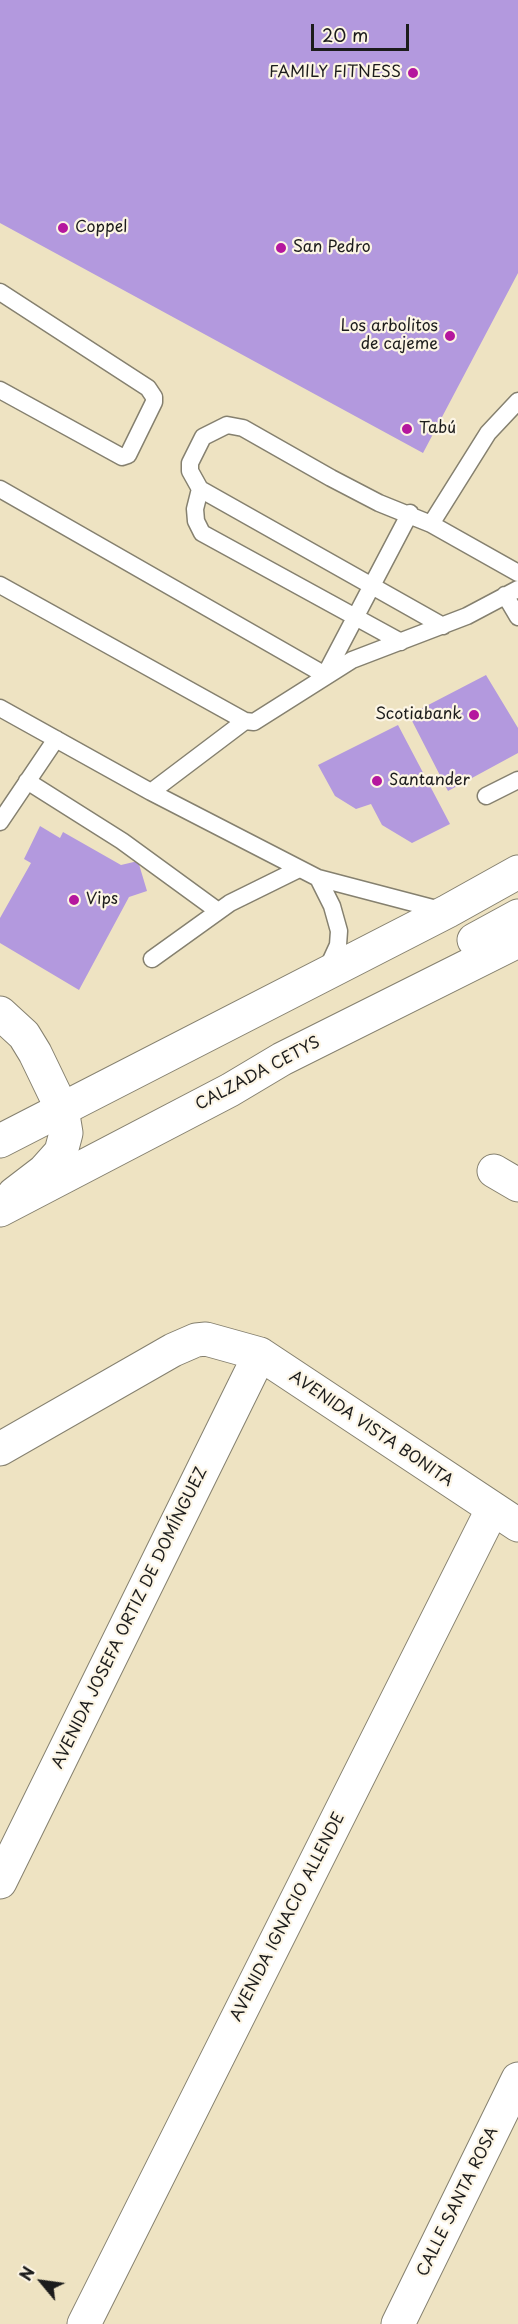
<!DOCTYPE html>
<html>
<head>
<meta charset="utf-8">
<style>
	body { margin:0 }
	#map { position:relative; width:518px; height:2324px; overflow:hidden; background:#eee3c2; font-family:"Playpen Sans",sans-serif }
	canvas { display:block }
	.north { position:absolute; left:12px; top:2252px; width:60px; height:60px; -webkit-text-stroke:4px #fcf5e5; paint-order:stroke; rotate:299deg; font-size:16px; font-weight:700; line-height:24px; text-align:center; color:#1c1c1c }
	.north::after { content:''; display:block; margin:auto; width:21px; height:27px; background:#1c1c1c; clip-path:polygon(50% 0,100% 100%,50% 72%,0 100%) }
	.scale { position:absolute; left:311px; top:24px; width:98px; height:27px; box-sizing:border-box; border:3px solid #1c1c1c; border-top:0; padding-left:8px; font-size:18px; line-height:21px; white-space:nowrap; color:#1c1c1c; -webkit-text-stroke:4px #fcf5e5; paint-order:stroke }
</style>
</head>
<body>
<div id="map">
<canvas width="518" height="2324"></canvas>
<div class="north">N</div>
<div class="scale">20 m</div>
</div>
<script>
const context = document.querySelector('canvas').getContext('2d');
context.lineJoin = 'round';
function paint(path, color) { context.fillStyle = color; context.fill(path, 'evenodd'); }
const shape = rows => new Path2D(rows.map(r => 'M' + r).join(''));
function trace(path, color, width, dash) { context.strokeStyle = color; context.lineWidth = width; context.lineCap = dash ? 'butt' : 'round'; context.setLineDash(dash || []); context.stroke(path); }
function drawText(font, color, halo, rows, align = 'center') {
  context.font = font + ' "Playpen Sans",sans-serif'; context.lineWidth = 4.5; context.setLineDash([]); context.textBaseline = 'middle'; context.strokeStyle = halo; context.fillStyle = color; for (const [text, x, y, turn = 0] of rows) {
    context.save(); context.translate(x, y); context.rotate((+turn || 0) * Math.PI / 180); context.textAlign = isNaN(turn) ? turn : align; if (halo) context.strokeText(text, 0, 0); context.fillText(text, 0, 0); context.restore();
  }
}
paint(shape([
	[0,0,518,0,518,273,423,453,0,223],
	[486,675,518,728,518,753,448,791,409,715],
	[398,725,450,824,412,843,382,825,371,804,356,809,335,796,318,765],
	[40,826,60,838,63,832,121,865,138,861,147,891,129,897,79,990,0,943,0,918,31,863,24,859]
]), '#b399de');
const service = shape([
	[0,292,148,388,154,397,154,402,128,455,122,457,0,390],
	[0,489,325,675],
	[200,489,195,509,196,521,202,533,401,642],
	[431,524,488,433,518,401],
	[0,585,245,721,254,722,352,660,467,616,518,589],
	[505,595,518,617],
	[443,626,200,489,190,471,190,463,203,437,227,425,243,428,331,478,379,503,431,524,518,573],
	[325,675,410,513],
	[0,708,151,792,318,878,444,911],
	[27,781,122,841,218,911],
	[151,792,245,721],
	[486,796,518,780],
	[0,822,56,739],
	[318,878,332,906,339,931,338,945,327,969],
	[152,959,230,903,299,869]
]);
const minor = shape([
	[0,1013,24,1035,35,1053,62,1109,66,1133,61,1152,44,1171,14,1194],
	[494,1171,518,1185],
	[0,1449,173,1350,196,1340,206,1339,260,1354,518,1525],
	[0,1882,260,1354],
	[84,2324,492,1510],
	[398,2324,518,2079]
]);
const secondary = shape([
	[474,940,518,916],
	[0,1141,448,911,518,872],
	[0,1210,230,1090,282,1059,518,941]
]);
trace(service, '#85806f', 19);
trace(minor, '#85806f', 35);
trace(secondary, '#85806f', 35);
trace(service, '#fff', 16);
trace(minor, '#fff', 33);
trace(secondary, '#fff', 33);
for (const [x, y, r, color] of [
	[413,73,6,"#b5179e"],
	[63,228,6,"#b5179e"],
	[281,248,6,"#b5179e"],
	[450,336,6,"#b5179e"],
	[407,429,6,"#b5179e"],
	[474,715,6,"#b5179e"],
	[377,781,6,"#b5179e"],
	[74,900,6,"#b5179e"]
]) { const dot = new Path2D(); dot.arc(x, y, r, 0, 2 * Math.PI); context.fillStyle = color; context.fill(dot); trace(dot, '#fcf5e5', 2); }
drawText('16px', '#1c1c1c', '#fcf5e5', [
	["FAMILY FITNESS",401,73,"right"],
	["Coppel",75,228],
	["San Pedro",293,248],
	["Los arbolitos",438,327,"right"],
	["de cajeme",438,345,"right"],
	["Tabú",419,429],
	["Scotiabank",462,715,"right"],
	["Santander",389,781],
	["Vips",86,900]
], 'left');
drawText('16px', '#1c1c1c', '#fcf5e5', [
	["CALZADA CETYS",258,1074,-28],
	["AVENIDA VISTA BONITA",371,1429,34],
	["AVENIDA JOSEFA ORTIZ DE DOMÍNGUEZ",130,1618,-64],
	["AVENIDA IGNACIO ALLENDE",288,1917,-63],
	["CALLE SANTA ROSA",458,2202,-64]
]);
</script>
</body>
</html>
